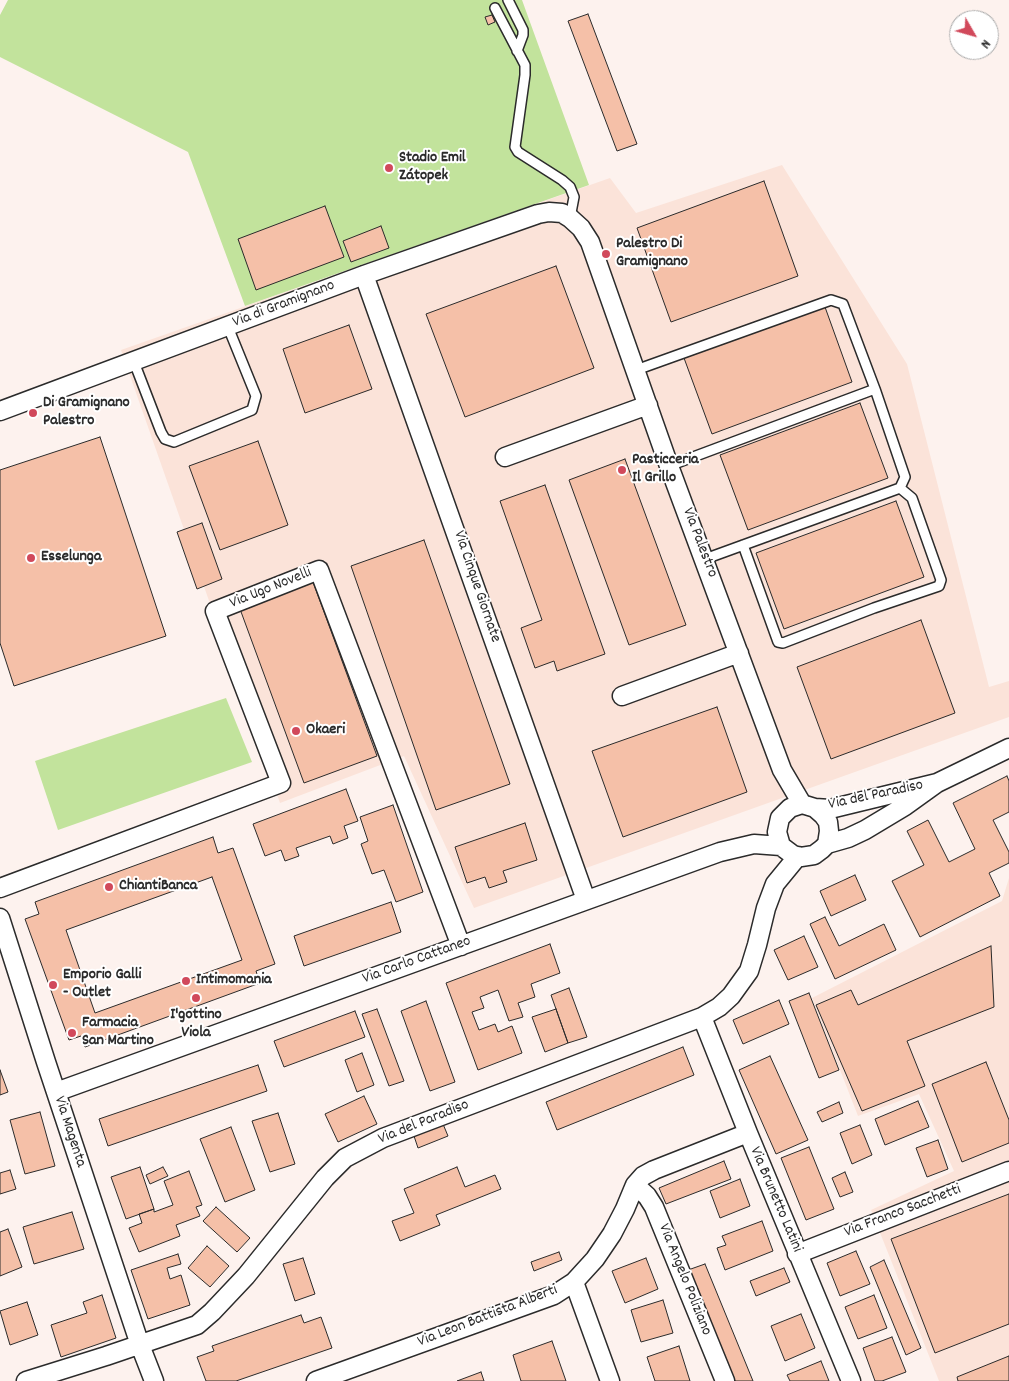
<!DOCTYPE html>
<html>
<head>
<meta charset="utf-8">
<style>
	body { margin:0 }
	#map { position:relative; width:1009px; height:1381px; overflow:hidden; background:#fdf2ee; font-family:Dekko,sans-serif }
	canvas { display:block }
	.north { position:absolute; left:949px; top:10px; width:50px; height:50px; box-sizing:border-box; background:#fff; border:1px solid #aaa; border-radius:50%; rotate:128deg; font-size:14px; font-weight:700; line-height:20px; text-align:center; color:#2b2b2b }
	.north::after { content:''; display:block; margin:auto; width:18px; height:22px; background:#d1495b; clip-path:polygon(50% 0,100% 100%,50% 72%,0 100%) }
</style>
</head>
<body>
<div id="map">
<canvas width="1009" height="1381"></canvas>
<div class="north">N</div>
</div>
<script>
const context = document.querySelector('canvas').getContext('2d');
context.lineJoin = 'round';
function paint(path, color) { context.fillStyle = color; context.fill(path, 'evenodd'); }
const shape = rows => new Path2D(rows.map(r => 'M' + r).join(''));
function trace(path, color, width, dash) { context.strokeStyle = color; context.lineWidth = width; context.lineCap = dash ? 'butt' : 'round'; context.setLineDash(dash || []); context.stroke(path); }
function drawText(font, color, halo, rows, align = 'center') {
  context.font = font + ' Dekko,sans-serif'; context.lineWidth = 4; context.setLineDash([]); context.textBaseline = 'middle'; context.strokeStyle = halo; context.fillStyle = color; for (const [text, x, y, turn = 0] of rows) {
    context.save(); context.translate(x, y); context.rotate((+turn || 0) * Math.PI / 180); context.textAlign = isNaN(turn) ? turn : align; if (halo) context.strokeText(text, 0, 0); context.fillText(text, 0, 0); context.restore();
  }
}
paint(shape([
	[782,165,907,364,989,687,1009,681,1009,717,474,908,404,756,280,803,121,350,610,178,636,213],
	[1009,878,1009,1381,939,1381,871,1210,954,1171,919,1094,858,1116,812,998,1002,901]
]), '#fbe3d9');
paint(shape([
	[8,0,522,0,589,185,245,306,188,152,0,57,0,15],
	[226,698,252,762,58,830,35,761]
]), '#c2e39c');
const building = shape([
	[588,14,637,144,617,151,568,21,588,14],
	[492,15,495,22,488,25,485,17,492,15],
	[764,181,798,276,671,322,637,228,764,181],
	[325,206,344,257,256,290,238,239,325,206],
	[381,226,389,248,351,262,343,241,381,226],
	[556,266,594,368,465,417,426,314,556,266],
	[825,307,852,382,712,434,684,358,825,307],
	[349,325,372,389,305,413,283,349,349,325],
	[860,403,888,478,748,530,720,455,860,403],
	[100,437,166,636,14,686,0,643,0,470,100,437],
	[258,441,288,525,220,550,189,466,258,441],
	[625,459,686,625,629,645,569,480,625,459],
	[545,485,605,654,557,671,554,661,535,668,521,628,542,620,500,501,545,485],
	[896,501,924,577,784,629,756,553,896,501],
	[202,523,222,579,197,589,177,532,202,523],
	[424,540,510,784,436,810,351,566,424,540],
	[313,582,377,756,304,783,240,609,313,582],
	[921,620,955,713,831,759,797,667,921,620],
	[717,707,747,792,623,837,592,751,717,707],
	[1007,776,1009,781,1009,812,993,820,1009,852,1009,863,989,873,1000,896,920,937,892,881,924,865,907,831,928,820,949,862,975,849,953,803,1007,776],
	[346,789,358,821,344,826,348,838,333,844,330,836,296,848,299,856,285,861,281,850,265,856,253,824,346,789],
	[393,805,423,892,396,902,384,870,372,874,361,844,368,841,360,817,393,805],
	[525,823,537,860,503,871,507,882,489,888,485,877,467,883,455,847,525,823],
	[213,837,218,853,233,848,275,964,256,971,260,983,85,1047,81,1036,69,1040,25,919,39,914,35,902,213,837],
	[212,877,242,960,95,1013,66,930,212,877],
	[855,875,866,900,831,916,820,891,855,875],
	[391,902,401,932,304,966,294,936,391,902],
	[825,917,839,946,884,924,896,950,835,979,810,924,825,917],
	[804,936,818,967,788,980,774,950,804,936],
	[550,944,560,973,531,984,535,997,518,1003,523,1017,509,1021,498,990,480,997,484,1008,472,1012,479,1030,495,1024,498,1032,512,1026,522,1053,478,1070,446,983,550,944],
	[991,946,994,1007,907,1041,925,1086,862,1111,816,1005,851,990,858,1005,991,946],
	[569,988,587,1037,568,1043,551,995,569,988],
	[809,993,839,1070,819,1078,789,1001,809,993],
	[779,1000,789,1024,743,1044,733,1020,779,1000],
	[426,1001,455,1082,430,1091,401,1011,426,1001],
	[377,1009,404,1081,389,1086,362,1014,377,1009],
	[556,1009,568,1043,545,1052,532,1017,556,1009],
	[355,1011,365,1037,284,1067,274,1041,355,1011],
	[683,1047,694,1075,557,1130,546,1102,683,1047],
	[362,1053,374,1085,357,1092,345,1060,362,1053],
	[770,1056,808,1140,776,1154,739,1070,770,1056],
	[986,1062,1009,1120,1009,1143,962,1162,932,1084,986,1062],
	[258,1065,267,1091,108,1146,99,1119,258,1065],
	[0,1070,8,1092,0,1095,0,1070],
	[364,1096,377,1124,338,1142,325,1114,364,1096],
	[918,1101,929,1127,885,1145,875,1119,918,1101],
	[839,1102,843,1113,822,1122,817,1112,839,1102],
	[40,1112,55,1166,25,1174,10,1120,40,1112],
	[278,1113,295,1164,270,1172,252,1121,278,1113],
	[443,1124,448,1136,418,1148,414,1136,443,1124],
	[860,1125,872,1155,852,1164,840,1133,860,1125],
	[231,1127,255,1190,225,1202,200,1139,231,1127],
	[938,1140,948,1169,927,1177,916,1148,938,1140],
	[809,1147,834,1209,806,1220,781,1158,809,1147],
	[724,1161,731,1179,666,1204,659,1188,724,1161],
	[140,1167,154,1209,126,1219,111,1177,140,1167],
	[163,1167,168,1176,150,1184,146,1175,163,1167],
	[457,1167,465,1187,495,1175,501,1189,436,1215,440,1225,400,1241,392,1221,414,1213,404,1189,457,1167],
	[10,1170,16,1189,0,1194,0,1173,10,1170],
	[189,1171,202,1205,196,1207,200,1216,176,1225,180,1236,139,1252,129,1228,142,1223,139,1214,154,1209,154,1212,173,1205,164,1181,189,1171],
	[845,1172,853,1192,840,1197,832,1178,845,1172],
	[740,1179,750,1206,720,1218,710,1191,740,1179],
	[1009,1194,1009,1324,935,1353,891,1239,1009,1194],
	[216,1207,250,1238,237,1252,203,1221,216,1207],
	[72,1212,84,1249,34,1264,23,1227,72,1212],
	[762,1221,773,1251,725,1270,717,1248,726,1245,722,1236,762,1221],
	[8,1229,22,1267,0,1276,0,1232,8,1229],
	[207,1246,229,1266,210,1287,188,1268,207,1246],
	[856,1251,870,1284,840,1296,827,1263,856,1251],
	[559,1252,562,1260,534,1271,531,1262,559,1252],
	[178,1254,181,1264,167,1268,170,1279,181,1275,190,1305,148,1319,131,1270,178,1254],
	[303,1258,315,1294,295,1301,283,1264,303,1258],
	[646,1258,658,1289,625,1303,612,1271,646,1258],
	[884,1260,921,1348,906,1355,870,1267,884,1260],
	[705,1264,753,1381,735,1381,688,1270,705,1264],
	[784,1268,790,1282,756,1296,750,1281,784,1268],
	[102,1295,116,1338,61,1357,51,1325,87,1313,83,1302,102,1295],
	[874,1295,887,1328,858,1339,845,1307,874,1295],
	[663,1300,673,1333,641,1342,631,1310,663,1300],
	[27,1302,38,1335,10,1345,0,1311,27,1302],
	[801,1314,815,1348,785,1361,771,1326,801,1314],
	[301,1315,304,1323,321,1317,332,1348,236,1381,206,1381,197,1357,214,1351,212,1346,301,1315],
	[892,1337,906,1372,882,1381,875,1381,863,1348,892,1337],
	[552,1341,566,1381,521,1381,513,1355,552,1341],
	[679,1346,690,1381,655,1381,647,1357,679,1346],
	[1009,1356,1009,1381,958,1381,957,1377,1009,1356],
	[821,1361,829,1381,790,1381,787,1375,821,1361],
	[481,1372,484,1381,457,1381,481,1372]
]);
paint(building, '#f5c0a8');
trace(building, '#2b2b2b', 1);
const service = shape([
	[508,0,523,30,523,35,517,51],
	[495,8,525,65,525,75,515,147,518,152,562,180,570,187,574,197,570,218],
	[134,362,161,432,165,439,174,442,252,410,256,396,228,327],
	[636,370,831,300,843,304,875,389,905,477,900,488,705,559],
	[669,466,875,389],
	[743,545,778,642,783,643,874,608,939,586,941,580,912,498,900,488]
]);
const minor = shape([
	[364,275,586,900],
	[0,411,364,275,538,214,549,212,562,213,570,218,581,228,590,242,669,466,782,770,802,804],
	[505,457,648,405],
	[622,696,739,653],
	[815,808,823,815,828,822,829,831,827,844,822,849,814,855,801,857,793,855,781,846,777,832,780,818,790,808,802,804,815,808,830,809,937,783],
	[827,844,848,838,865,830,905,806,937,783,1009,748],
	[0,888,281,783,215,611,319,570,461,946],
	[0,918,46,1062,140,1345,154,1381],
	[702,1017,748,1133,851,1381],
	[56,1092,720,852,754,844,781,846],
	[635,1185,647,1196,654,1207,725,1381],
	[797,1254,1009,1171],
	[574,1282,610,1381],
	[26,1381,106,1356,197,1325,212,1312,246,1276,325,1178,345,1158,383,1138,702,1017,719,1007,731,996,749,971,757,945,766,908,775,884,798,856],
	[316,1381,554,1295,574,1282,595,1259,612,1234,625,1209,635,1185,643,1176,654,1170,748,1133]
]);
trace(service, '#2b2b2b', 12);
trace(minor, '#2b2b2b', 21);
trace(service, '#fff', 9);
trace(minor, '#fff', 18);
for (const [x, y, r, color] of [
	[389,168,5,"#d1495b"],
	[606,254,5,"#d1495b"],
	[33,413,5,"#d1495b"],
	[622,470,5,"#d1495b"],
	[31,558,5,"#d1495b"],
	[296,731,5,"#d1495b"],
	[109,887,5,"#d1495b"],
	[186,981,5,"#d1495b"],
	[53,985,5,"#d1495b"],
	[196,998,5,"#d1495b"],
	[72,1033,5,"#d1495b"]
]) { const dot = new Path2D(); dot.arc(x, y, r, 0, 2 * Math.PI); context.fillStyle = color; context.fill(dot); trace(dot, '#fff', 2); }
drawText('bold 16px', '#2b2b2b', '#fff', [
	["Stadio Emil",399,159],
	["Zátopek",399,177],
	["Palestro Di",616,245],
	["Gramignano",616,263],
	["Di Gramignano",43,404],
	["Palestro",43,422],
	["Pasticceria",632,461],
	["Il Grillo",632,479],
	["Esselunga",41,558],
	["Okaeri",306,731],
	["ChiantiBanca",119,887],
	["Emporio Galli",63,976],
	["- Outlet",63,994],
	["Intimomania",196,981],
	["I'gottino",196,1016,"center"],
	["Viola",196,1034,"center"],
	["Farmacia",82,1024],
	["San Martino",82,1042]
], 'left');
drawText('16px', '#2b2b2b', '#fff', [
	["Via di Gramignano",284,305,-21],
	["Via Palestro",699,543,69],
	["Via Cinque Giornate",476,587,71],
	["Via Ugo Novelli",271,589,-22],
	["Via del Paradiso",876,796,-12],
	["Via Carlo Cattaneo",417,961,-20],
	["Via del Paradiso",424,1123,-22],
	["Via Magenta",69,1132,72],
	["Via Brunetto Latini",775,1200,67],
	["Via Franco Sacchetti",903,1212,-21],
	["Via Angelo Poliziano",684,1280,68],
	["Via Leon Battista Alberti",488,1317,-21]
]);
</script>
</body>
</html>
